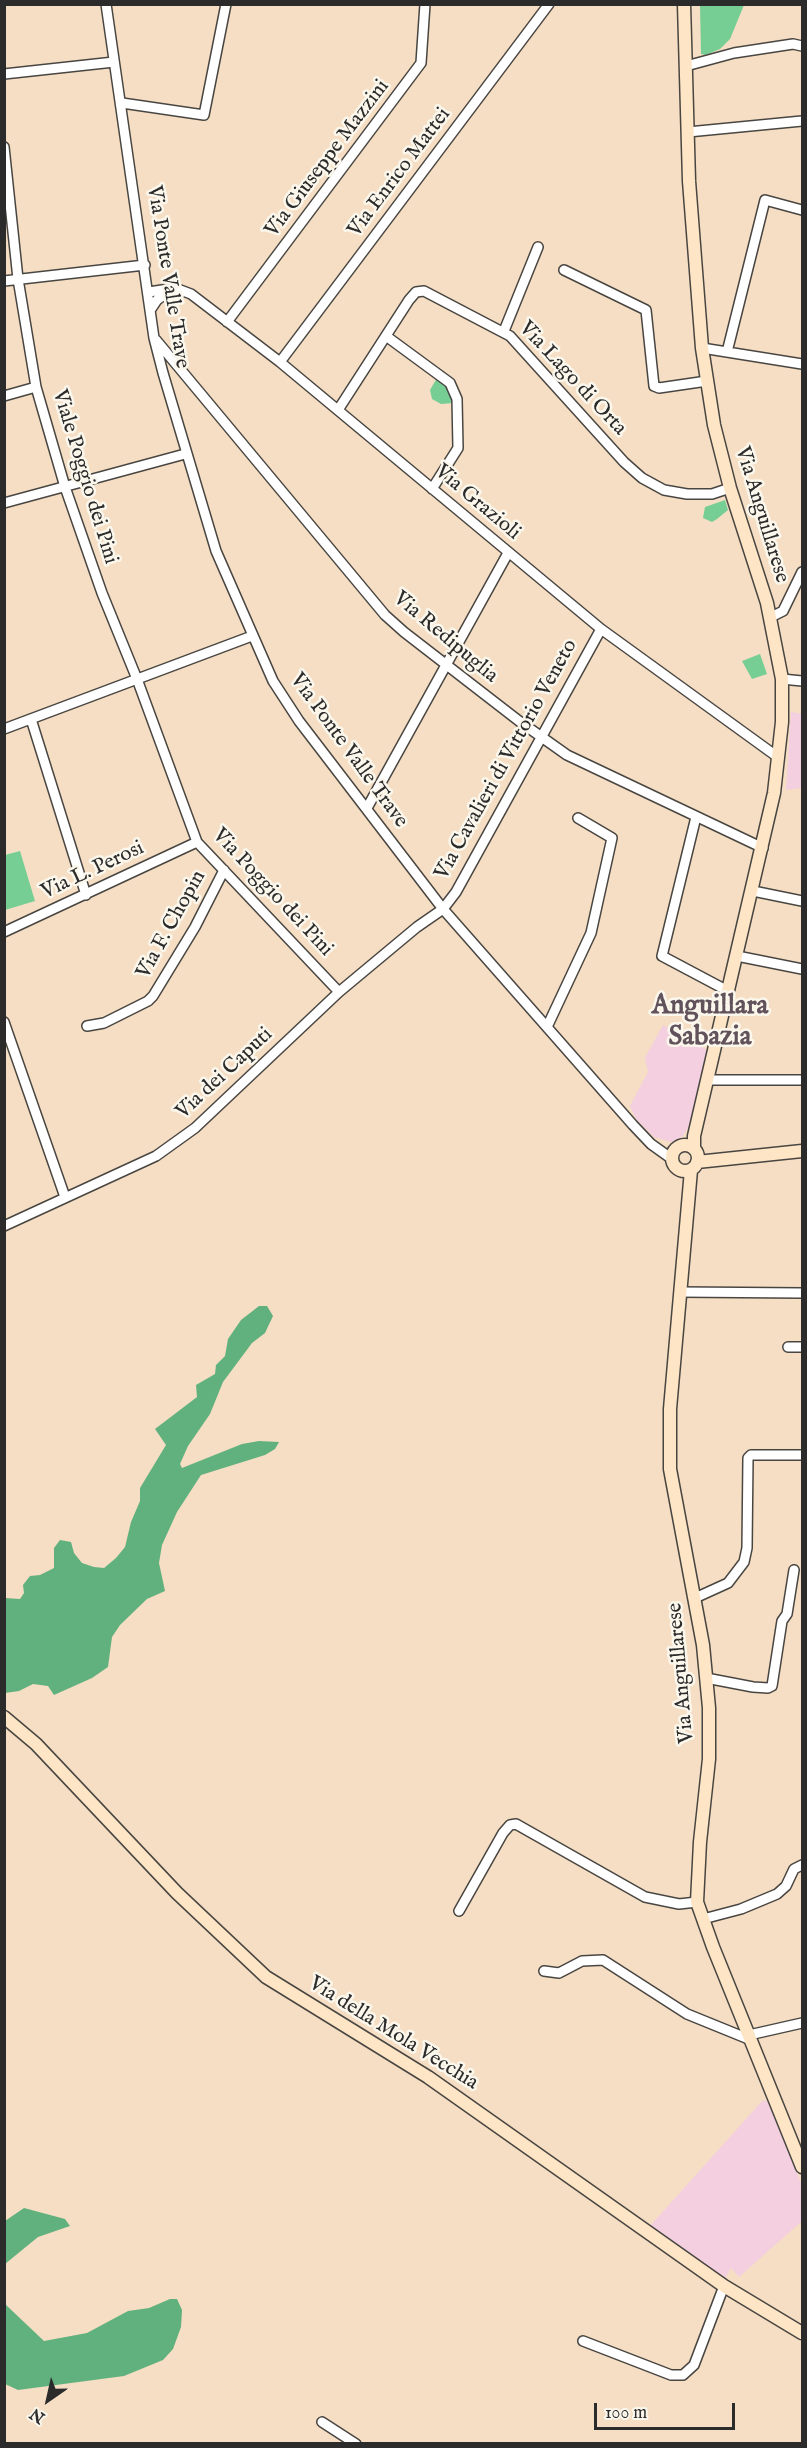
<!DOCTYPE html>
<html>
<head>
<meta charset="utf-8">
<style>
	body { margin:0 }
	#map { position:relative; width:807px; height:2448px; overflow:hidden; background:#f5dec3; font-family:"IM FELL English",serif }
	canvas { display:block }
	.frame { position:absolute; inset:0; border:6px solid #2b2b2b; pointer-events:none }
	.north { position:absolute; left:18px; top:2370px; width:60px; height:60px; -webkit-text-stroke:4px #fbf7ec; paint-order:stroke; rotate:214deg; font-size:16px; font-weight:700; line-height:24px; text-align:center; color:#2b2b2b }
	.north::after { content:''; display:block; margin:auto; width:21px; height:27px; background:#2b2b2b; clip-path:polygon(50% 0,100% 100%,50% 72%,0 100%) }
	.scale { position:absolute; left:594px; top:2403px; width:141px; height:27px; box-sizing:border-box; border:3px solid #2b2b2b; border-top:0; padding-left:8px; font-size:18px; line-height:21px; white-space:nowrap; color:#2b2b2b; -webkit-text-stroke:4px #fbf7ec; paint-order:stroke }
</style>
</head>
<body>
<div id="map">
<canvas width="807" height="2448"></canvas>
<div class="frame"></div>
<div class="north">N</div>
<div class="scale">100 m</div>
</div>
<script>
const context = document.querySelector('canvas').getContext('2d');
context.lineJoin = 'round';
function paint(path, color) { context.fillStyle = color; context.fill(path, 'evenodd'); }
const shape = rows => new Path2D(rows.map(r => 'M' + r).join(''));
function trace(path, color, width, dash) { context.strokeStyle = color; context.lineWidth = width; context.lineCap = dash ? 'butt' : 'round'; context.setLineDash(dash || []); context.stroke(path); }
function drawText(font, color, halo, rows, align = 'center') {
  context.font = font + ' "IM FELL English",serif'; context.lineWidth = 5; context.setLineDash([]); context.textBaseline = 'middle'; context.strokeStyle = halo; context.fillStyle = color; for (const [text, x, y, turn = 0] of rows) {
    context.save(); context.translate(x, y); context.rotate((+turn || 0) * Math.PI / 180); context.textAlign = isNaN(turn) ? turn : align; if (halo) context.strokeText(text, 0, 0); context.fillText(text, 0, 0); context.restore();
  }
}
paint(shape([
	[791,712,802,714,802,788,786,790],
	[663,1025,707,1050,689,1127,682,1137,671,1142,654,1137,636,1119,630,1106,648,1072,645,1058],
	[763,2100,771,2103,802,2186,802,2221,739,2277,731,2268,724,2280,650,2226]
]), '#f3cfe0');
paint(shape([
	[700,5,744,5,730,39,720,49,706,55,701,54],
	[437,378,447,385,452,403,441,404,432,399,430,390],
	[725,500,728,510,717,519,712,522,703,518,705,507],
	[760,654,767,674,752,679,742,661],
	[20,851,35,901,5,910,5,855]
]), '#77ce94');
paint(shape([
	[259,1306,267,1306,273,1316,265,1333,252,1343,223,1382,210,1414,188,1446,180,1464,182,1468,242,1444,259,1441,279,1442,275,1449,265,1455,201,1475,177,1512,162,1545,159,1563,165,1591,147,1599,120,1625,112,1637,108,1667,92,1678,54,1695,48,1686,33,1684,19,1691,5,1693,5,1598,20,1599,24,1593,23,1585,30,1576,40,1575,54,1568,54,1548,60,1540,71,1542,74,1553,82,1563,94,1567,104,1568,116,1558,125,1547,131,1522,140,1501,140,1488,166,1445,155,1429,197,1397,196,1385,215,1374,216,1365,225,1356,228,1339,241,1320],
	[24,2208,65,2219,70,2226,38,2237,5,2264,5,2221],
	[170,2299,177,2299,182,2310,181,2327,173,2349,163,2360,124,2376,18,2390,5,2384,5,2304,44,2341,87,2333,128,2311,149,2308]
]), '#61b17e');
const street = shape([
	[106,4,154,338,163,373,216,551,273,681,299,721,443,909,633,1125,651,1144,672,1159],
	[686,66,734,53,793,44,802,46],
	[4,74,114,62],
	[122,103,204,115,226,4],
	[688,132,802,121],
	[4,147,18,279,36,387,65,487,102,593,137,679,197,842,339,992],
	[564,270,646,310,654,386,659,388,707,381],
	[4,281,145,265],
	[149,292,175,288,191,294,280,362,601,629,779,758],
	[151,309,157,300,172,289],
	[227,322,421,63,425,4],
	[504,331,538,247],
	[386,336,450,383,457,399,458,448,432,489],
	[156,340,385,615,404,632,519,721,567,755,763,848],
	[702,348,802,364],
	[727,352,765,200,802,210],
	[280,362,549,4],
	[4,396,36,387],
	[338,410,409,300,416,292,424,291,510,336,624,462,642,478,664,490,687,494,712,494,730,488],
	[4,503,185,454],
	[771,617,783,611,802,572],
	[782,679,802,681],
	[31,719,86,895],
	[4,729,252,636],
	[367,808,508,553],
	[696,817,662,956,728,991],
	[753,891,802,901],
	[4,932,197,842],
	[737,956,802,969],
	[4,1022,65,1197],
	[87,1026,104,1023,148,1001,153,996,195,927,224,870],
	[547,1027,591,933,612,838,578,818],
	[708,1080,802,1080],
	[4,1226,156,1156,195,1128,339,992,417,927,443,909,456,892,601,629],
	[680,1292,802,1293],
	[788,1347,802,1347],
	[695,1598,728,1583,744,1562,747,1548,748,1458,751,1455,802,1455],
	[706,1678,753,1687,768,1688,772,1686,782,1621,787,1614,794,1570],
	[459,1911,503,1833,510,1825,516,1824,645,1897,679,1904,697,1902],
	[703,1919,741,1909,777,1894,786,1886,794,1869,802,1865],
	[544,1971,559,1973,582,1961,603,1960,687,2014,751,2040],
	[749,2035,802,2023],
	[583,2341,671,2375,683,2375,694,2365,724,2286],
	[322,2422,356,2444]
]);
const secondary = shape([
	[684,4,689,181,702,348,714,425,730,488,767,603,782,679,782,722,774,793,694,1136,694,1149],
	'672 1158a13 13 0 1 1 26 0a13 13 0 1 1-26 0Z',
	[697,1162,802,1151],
	[691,1170,670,1409,670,1469,703,1645,709,1708,709,1759,700,1842,697,1902,713,1947,802,2167],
	[4,1717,36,1744,177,1893,266,1977,428,2077,724,2286,802,2333]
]);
trace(street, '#494642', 12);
trace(secondary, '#494642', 15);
trace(street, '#fff', 9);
trace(secondary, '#fde5c5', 12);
drawText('21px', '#2b2b2b', '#fbf7ec', [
	["Via Giuseppe Mazzini",328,159,-53],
	["Via Enrico Mattei",400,173,-53],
	["Via Ponte Valle Trave",167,277,81],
	["Via Lago di Orta",572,379,47],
	["Viale Poggio dei Pini",84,477,73],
	["Via Grazioli",477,503,40],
	["Via Anguillarese",761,515,73],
	["Via Redipuglia",445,638,40],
	["Via Ponte Valle Trave",348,751,54],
	["Via Cavalieri di Vittorio Veneto",507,760,-61],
	["Via L. Perosi",93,871,-25],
	["Via Poggio dei Pini",272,893,47],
	["Via F. Chopin",172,925,-61],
	["Via dei Caputi",225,1074,-43],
	["Via Anguillarese",682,1673,-95],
	["Via della Mola Vecchia",393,2034,32]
]);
drawText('bold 27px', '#61525b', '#fbf7ec', [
	["Anguillara",710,1007],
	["Sabazia",710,1038]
]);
</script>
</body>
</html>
